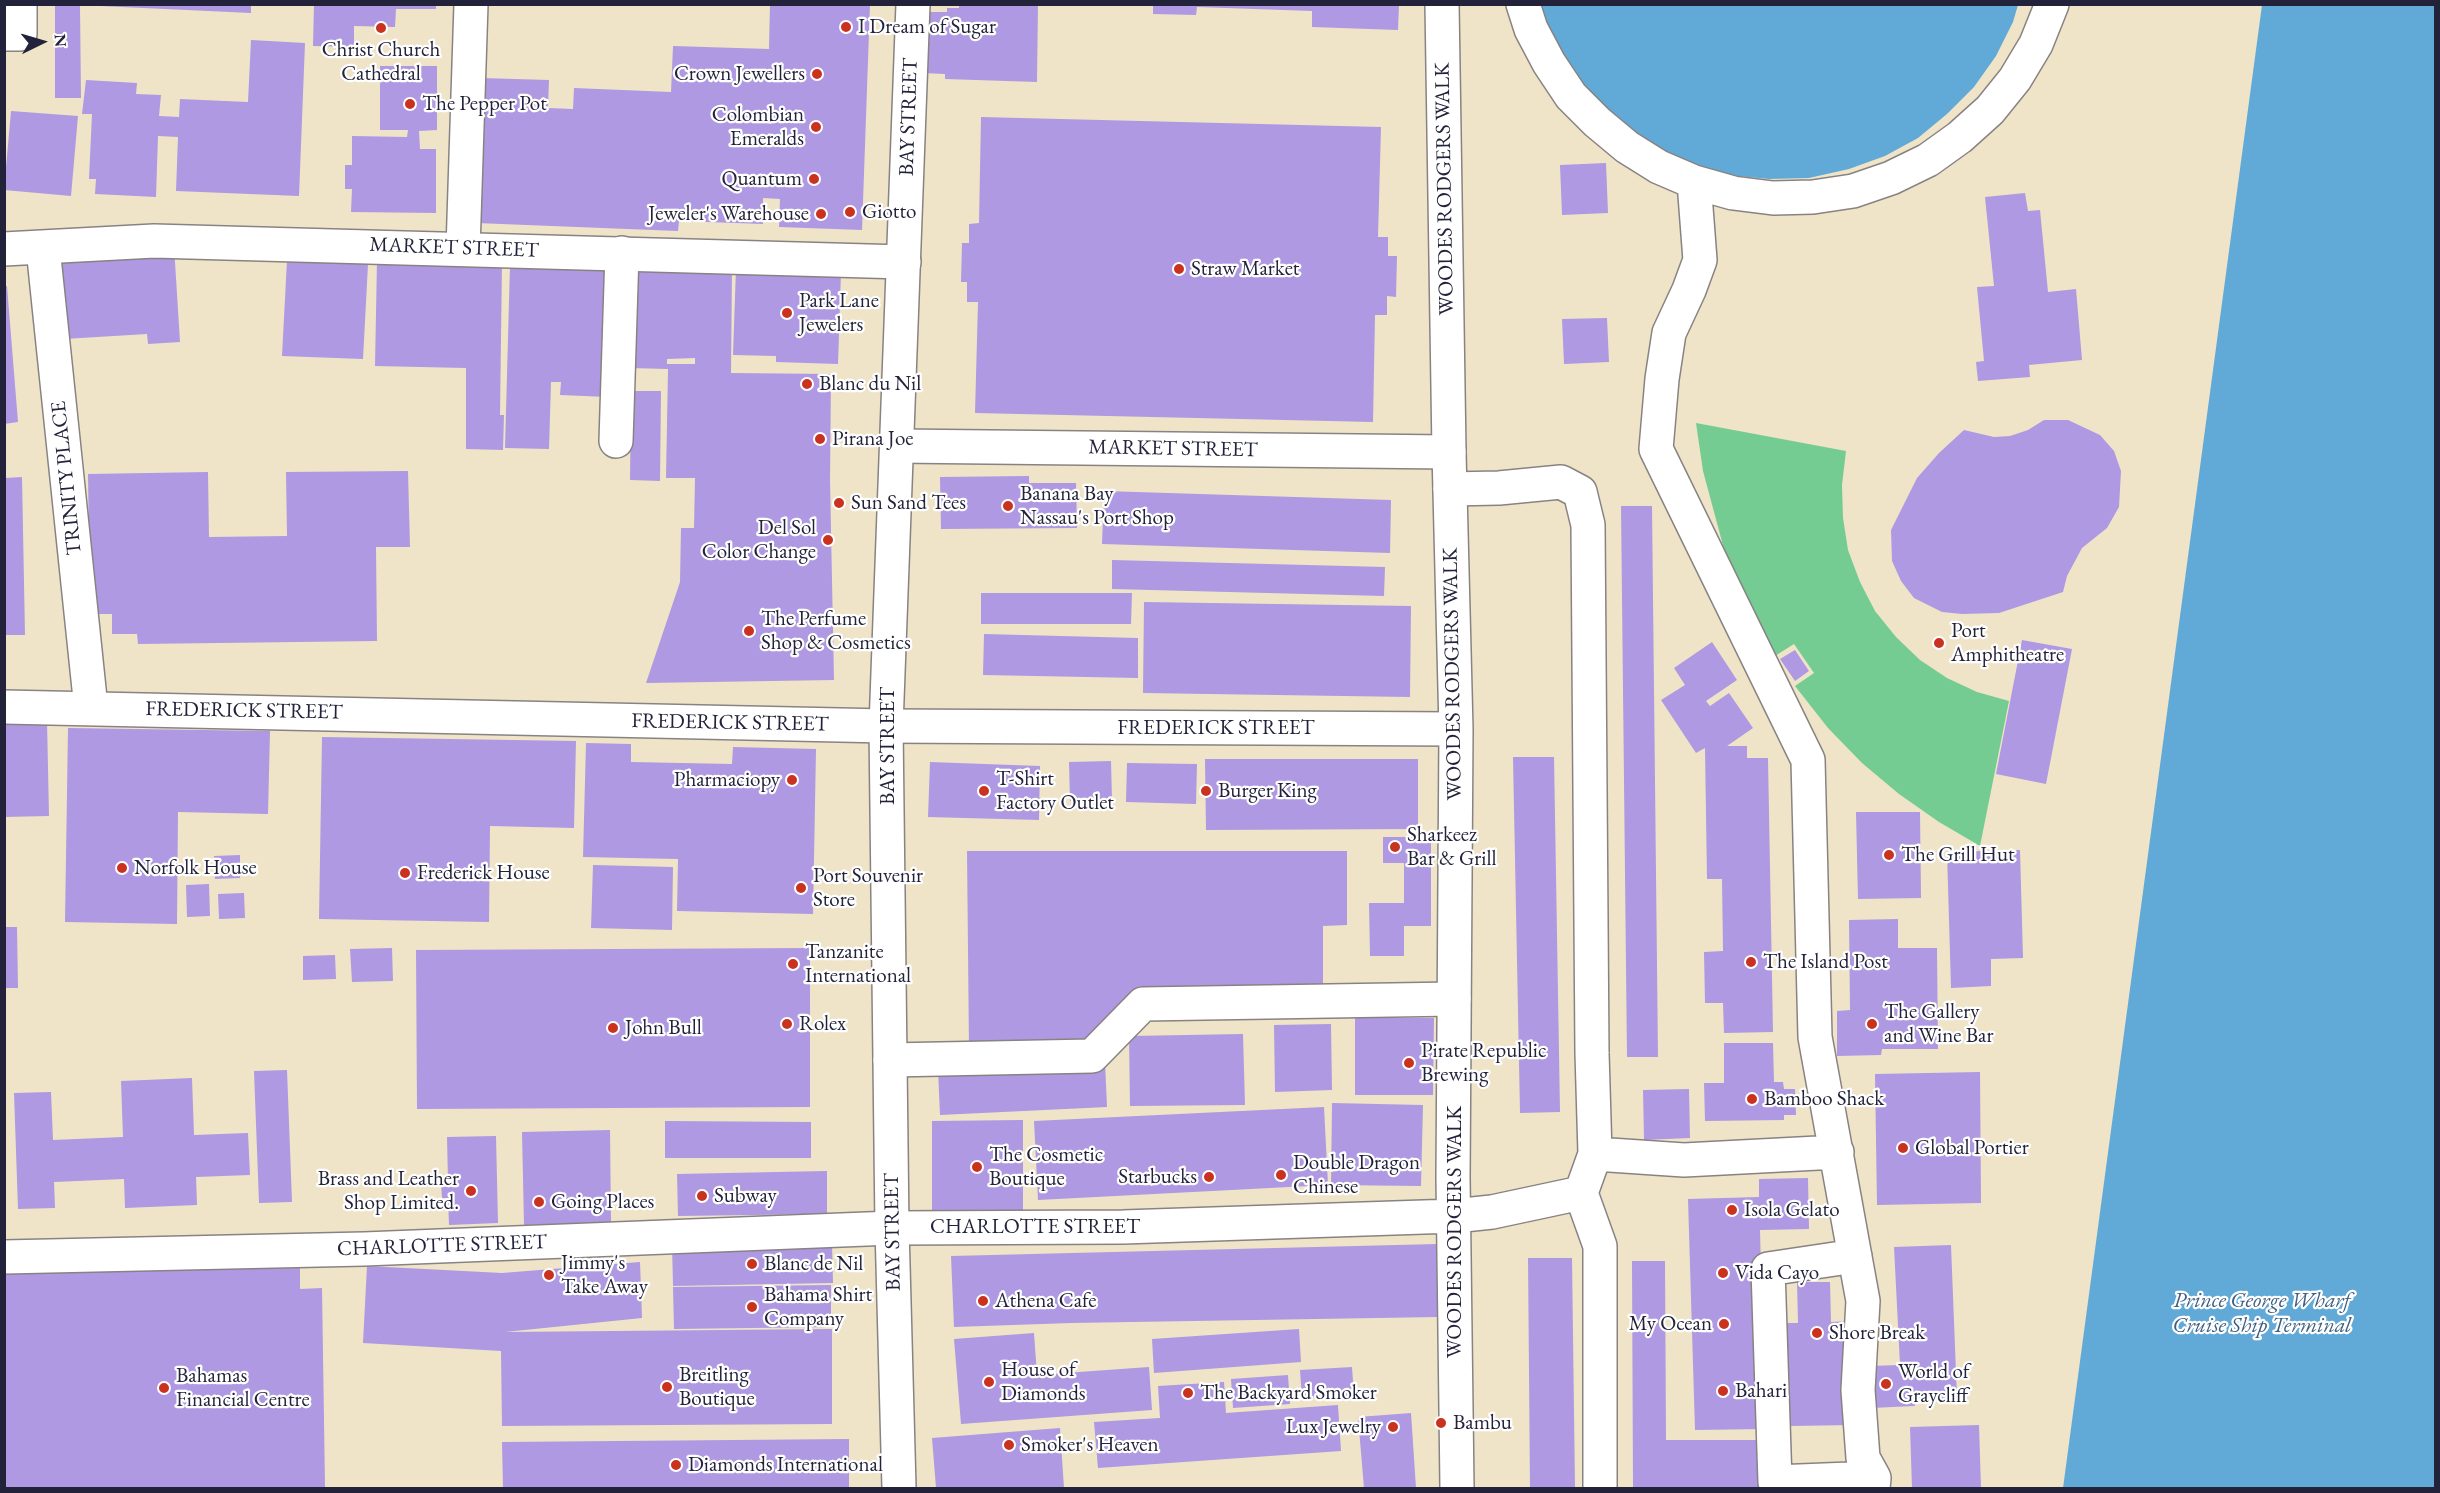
<!DOCTYPE html>
<html>
<head>
<meta charset="utf-8">
<style>
	body { margin:0 }
	#map { position:relative; width:2440px; height:1493px; overflow:hidden; background:#efe4c8; font-family:"EB Garamond",serif }
	canvas { display:block }
	.frame { position:absolute; inset:0; border:6px solid #22223b; pointer-events:none }
	.north { position:absolute; left:12px; top:12px; width:60px; height:60px; -webkit-text-stroke:4px #fff; paint-order:stroke; rotate:85deg; font-size:16px; font-weight:700; line-height:24px; text-align:center; color:#22223b }
	.north::after { content:''; display:block; margin:auto; width:21px; height:27px; background:#22223b; clip-path:polygon(50% 0,100% 100%,50% 72%,0 100%) }
</style>
</head>
<body>
<div id="map">
<canvas width="2440" height="1493"></canvas>
<div class="frame"></div>
<div class="north">N</div>
</div>
<script>
const context = document.querySelector('canvas').getContext('2d');
context.lineJoin = 'round';
function paint(path, color) { context.fillStyle = color; context.fill(path, 'evenodd'); }
const shape = rows => new Path2D(rows.map(r => 'M' + r).join(''));
function trace(path, color, width, dash) { context.strokeStyle = color; context.lineWidth = width; context.lineCap = dash ? 'butt' : 'round'; context.setLineDash(dash || []); context.stroke(path); }
function drawText(font, color, halo, rows, align = 'center') {
  context.font = font + ' "EB Garamond",serif'; context.lineWidth = 4.5; context.setLineDash([]); context.textBaseline = 'middle'; context.strokeStyle = halo; context.fillStyle = color; for (const [text, x, y, turn = 0] of rows) {
    context.save(); context.translate(x, y); context.rotate((+turn || 0) * Math.PI / 180); context.textAlign = isNaN(turn) ? turn : align; if (halo) context.strokeText(text, 0, 0); context.fillText(text, 0, 0); context.restore();
  }
}
paint(shape([
	[1696,423,1846,451,1842,485,1843,518,1848,550,1860,582,1875,611,1896,637,1920,660,1947,678,1977,692,2009,701,1980,846,1939,822,1899,794,1862,763,1828,728,1795,686,1814,673,1794,644,1775,656,1728,564,1703,471]
]), '#75cc92');
paint(shape([
	[1538,5,2018,5,2013,22,1996,56,1974,87,1947,114,1918,138,1885,156,1849,169,1809,178,1769,179,1728,175,1689,163,1652,146,1618,122,1589,94,1564,62],
	[2262,5,2435,5,2435,1488,2063,1488]
]), '#61aad8');
paint(shape([
	[100,4,251,4,251,13,100,6],
	[314,4,436,4,436,9,396,9,395,27,354,26,354,47,313,46],
	[770,4,870,4,862,230,779,227,780,199,763,198,763,224,679,221,678,231,476,223,481,78,549,80,548,108,573,109,574,88,671,92,673,46,769,49],
	[959,4,1038,4,1037,82,945,79,945,74,923,73,925,12,947,12,947,8,959,8],
	[1153,4,1399,4,1398,30,1312,27,1312,11,1197,7,1196,15,1153,14],
	[55,5,80,6,81,98,55,98],
	[251,40,305,43,299,196,176,191,178,137,158,136,156,197,95,194,96,179,89,179,92,114,82,114,86,80,137,83,136,94,161,95,159,116,179,117,180,99,248,102],
	[380,66,437,66,437,130,419,131,420,149,436,149,436,213,351,212,352,189,345,189,345,165,352,165,352,136,407,137,408,130,380,130],
	[11,111,78,116,71,196,4,190],
	[981,117,1381,127,1378,237,1388,237,1388,256,1397,256,1396,297,1387,296,1387,315,1375,315,1373,422,975,413,978,302,967,302,967,282,961,282,962,243,969,243,969,224,979,223],
	[1606,163,1608,213,1562,215,1560,165],
	[2025,193,2028,211,2040,210,2048,292,2076,289,2082,360,2029,365,2030,377,1978,381,1976,362,1984,361,1977,287,1994,286,1985,197],
	[174,246,180,342,148,344,147,334,64,339,60,266,74,252],
	[287,260,368,264,363,359,282,356],
	[377,260,502,262,500,415,504,415,503,450,466,449,466,368,375,366],
	[510,265,611,267,608,397,560,395,561,382,551,382,549,449,505,448],
	[629,266,732,268,731,373,831,374,830,480,834,680,646,683,680,582,681,528,694,528,695,478,666,478,668,369,629,368],
	[695,358,695,364,667,364,667,359],
	[736,268,841,272,838,364,776,362,776,356,733,355],
	[4,286,7,286,18,422,4,424],
	[1607,318,1609,362,1564,364,1562,319],
	[631,391,661,391,660,481,630,480],
	[2044,420,2068,420,2100,435,2114,451,2121,471,2119,507,2107,528,2082,548,2067,576,2063,592,1999,613,1962,614,1942,612,1914,598,1901,581,1892,561,1891,530,1917,478,1939,453,1964,430,1994,437,2010,436,2028,430],
	[408,471,410,547,376,547,377,641,138,644,137,634,112,634,112,614,90,614,88,474,208,472,209,537,287,536,286,472],
	[1029,476,1029,483,1076,483,1077,528,941,529,940,477],
	[22,477,25,635,5,635,5,478],
	[1104,491,1391,500,1390,553,1102,544],
	[1621,506,1652,506,1658,1057,1627,1057],
	[1112,560,1385,567,1384,596,1112,589],
	[981,593,1132,593,1131,624,981,624],
	[1144,602,1411,606,1410,697,1143,693],
	[984,634,1138,638,1138,678,983,675],
	[2022,640,2072,649,2046,784,1996,774],
	[1712,642,1737,680,1706,701,1710,706,1729,693,1753,728,1727,746,1747,746,1747,758,1768,758,1773,1032,1724,1033,1723,1003,1705,1003,1704,952,1723,951,1722,879,1707,879,1705,748,1696,753,1661,700,1685,685,1674,668],
	[1795,650,1809,671,1795,681,1780,659],
	[4,720,47,720,49,816,4,817],
	[68,728,270,731,268,814,178,812,177,924,65,922],
	[322,737,576,741,574,828,490,826,489,922,319,919],
	[586,743,631,744,631,762,732,764,733,747,816,749,813,914,677,911,678,859,583,857],
	[1513,757,1554,757,1560,1112,1520,1113],
	[1205,759,1418,759,1418,829,1206,830],
	[1111,761,1112,800,1070,801,1069,762],
	[930,762,1040,766,1039,820,928,817],
	[1127,763,1197,764,1196,804,1126,802],
	[1856,812,1920,812,1921,898,1858,899],
	[1383,837,1431,837,1431,926,1404,926,1404,956,1370,956,1369,903,1404,903,1404,863,1383,863],
	[2020,850,2023,958,1991,959,1991,986,1951,988,1947,852],
	[967,851,1347,851,1347,925,1323,926,1323,987,1173,986,1139,988,1083,1050,969,1050],
	[240,855,240,878,215,879,214,856],
	[593,865,673,867,672,930,591,928],
	[209,884,210,916,187,917,186,885],
	[244,893,245,918,219,919,218,894],
	[1898,919,1898,948,1937,948,1938,1049,1882,1049,1881,1055,1837,1056,1837,1011,1850,1010,1849,920],
	[4,927,17,927,18,988,4,988],
	[392,948,393,981,352,982,350,949],
	[810,948,810,1107,417,1109,416,950],
	[335,955,336,979,303,980,303,956],
	[1355,1018,1434,1018,1433,1095,1355,1095],
	[1331,1024,1332,1090,1275,1092,1274,1025],
	[1243,1034,1245,1105,1130,1106,1129,1036],
	[1724,1043,1773,1043,1774,1082,1783,1082,1784,1089,1795,1089,1796,1115,1784,1115,1784,1120,1705,1121,1704,1083,1724,1083],
	[1105,1062,1107,1107,940,1115,938,1070],
	[287,1070,292,1202,259,1203,254,1071],
	[1980,1072,1981,1203,1877,1205,1875,1074],
	[192,1078,194,1135,248,1133,250,1175,196,1177,197,1205,125,1208,124,1179,54,1182,55,1208,18,1209,14,1093,51,1092,53,1140,123,1137,121,1081],
	[1689,1089,1690,1138,1644,1140,1643,1090],
	[1332,1103,1423,1105,1421,1186,1331,1185],
	[1324,1107,1328,1185,1038,1200,1034,1121],
	[1023,1120,1023,1213,932,1213,932,1121],
	[665,1121,811,1122,811,1158,665,1158],
	[610,1130,611,1224,524,1225,522,1132],
	[496,1136,498,1223,449,1225,448,1198,442,1198,441,1183,448,1182,447,1137],
	[827,1171,827,1214,678,1216,677,1174],
	[1808,1178,1809,1229,1760,1230,1765,1429,1695,1430,1688,1199,1759,1197,1759,1179],
	[832,1243,833,1283,673,1286,672,1245],
	[1437,1244,1438,1317,1071,1323,954,1327,951,1256],
	[1951,1245,1957,1398,1915,1400,1915,1406,1871,1408,1869,1366,1900,1365,1894,1247],
	[1528,1258,1572,1258,1575,1488,1530,1488],
	[1632,1261,1665,1261,1666,1440,1758,1440,1758,1488,1633,1488],
	[640,1262,642,1318,505,1332,832,1329,832,1424,502,1426,501,1351,363,1343,367,1266,502,1273],
	[300,1268,300,1289,322,1288,325,1487,4,1488,4,1272],
	[1797,1282,1830,1282,1831,1322,1851,1321,1854,1425,1789,1426,1787,1323,1798,1323],
	[831,1285,831,1327,674,1329,673,1287],
	[1299,1329,1301,1362,1154,1373,1152,1339],
	[1034,1333,1037,1375,1149,1367,1152,1410,961,1424,954,1339],
	[1352,1367,1354,1396,1302,1399,1300,1370],
	[1288,1375,1290,1404,1233,1408,1231,1379],
	[1224,1382,1226,1413,1338,1405,1341,1451,1098,1468,1094,1422,1160,1418,1158,1386],
	[1411,1413,1416,1488,1364,1488,1358,1417],
	[1979,1425,1981,1488,1912,1488,1910,1427],
	[1060,1428,1064,1488,936,1488,932,1438],
	[849,1439,849,1488,503,1488,502,1442]
]), '#ae99e2');
const minor = shape([
	[1523,4,1531,29,1549,63,1571,96,1597,122,1627,147,1659,167,1694,182,1733,193,1773,198,1813,197,1853,191,1891,178,1928,160,1960,137,1990,110,2015,79,2036,44,2052,4],
	[4,34,20,34,20,4],
	[1694,182,1700,260,1689,290,1669,333,1662,379,1656,449,1808,760,1815,1037,1863,1301,1858,1390,1863,1458,1874,1478,1873,1488],
	[43,248,91,708],
	[463,249,471,4],
	[616,441,622,253],
	[897,446,1449,452],
	[1450,489,1499,488,1561,482,1580,492,1588,525,1592,1053,1595,1154,1581,1193,1600,1246,1600,1488],
	[890,1060,1092,1056,1143,1004,1454,999],
	[1595,1154,1684,1160,1837,1152],
	[1454,1216,1492,1212,1581,1193],
	[1855,1256,1768,1269,1775,1482,1874,1478]
]);
const major = shape([
	[1442,4,1449,452,1456,729,1453,1177,1457,1488],
	[4,249,154,241,904,262],
	[4,707,886,726,1456,729],
	[4,1257,364,1249,892,1228,1123,1227,1454,1216]
]);
const highway = shape([
	[899,1488,892,1228,886,726,913,4]
]);
trace(minor, '#888382', 36);
trace(major, '#888382', 36);
trace(highway, '#888382', 36);
trace(minor, '#fff', 33);
trace(major, '#fff', 33);
trace(highway, '#fff', 33);
for (const [x, y, r, color] of [
	[846,27,6,"#c8321e"],
	[381,28,6,"#c8321e"],
	[817,74,6,"#c8321e"],
	[410,104,6,"#c8321e"],
	[816,127,6,"#c8321e"],
	[814,179,6,"#c8321e"],
	[850,212,6,"#c8321e"],
	[821,214,6,"#c8321e"],
	[1179,269,6,"#c8321e"],
	[787,313,6,"#c8321e"],
	[807,384,6,"#c8321e"],
	[820,439,6,"#c8321e"],
	[839,503,6,"#c8321e"],
	[1008,506,6,"#c8321e"],
	[828,540,6,"#c8321e"],
	[749,631,6,"#c8321e"],
	[1939,643,6,"#c8321e"],
	[792,780,6,"#c8321e"],
	[984,791,6,"#c8321e"],
	[1206,791,6,"#c8321e"],
	[1395,847,6,"#c8321e"],
	[1889,855,6,"#c8321e"],
	[122,868,6,"#c8321e"],
	[405,873,6,"#c8321e"],
	[801,888,6,"#c8321e"],
	[1751,962,6,"#c8321e"],
	[793,964,6,"#c8321e"],
	[787,1024,6,"#c8321e"],
	[1872,1024,6,"#c8321e"],
	[613,1028,6,"#c8321e"],
	[1409,1063,6,"#c8321e"],
	[1752,1099,6,"#c8321e"],
	[1903,1148,6,"#c8321e"],
	[977,1167,6,"#c8321e"],
	[1281,1175,6,"#c8321e"],
	[1209,1177,6,"#c8321e"],
	[471,1191,6,"#c8321e"],
	[702,1196,6,"#c8321e"],
	[539,1202,6,"#c8321e"],
	[1732,1210,6,"#c8321e"],
	[752,1264,6,"#c8321e"],
	[1723,1273,6,"#c8321e"],
	[549,1275,6,"#c8321e"],
	[983,1301,6,"#c8321e"],
	[752,1307,6,"#c8321e"],
	[1724,1324,6,"#c8321e"],
	[1817,1333,6,"#c8321e"],
	[989,1382,6,"#c8321e"],
	[1886,1384,6,"#c8321e"],
	[667,1387,6,"#c8321e"],
	[164,1388,6,"#c8321e"],
	[1723,1391,6,"#c8321e"],
	[1188,1393,6,"#c8321e"],
	[1441,1423,6,"#c8321e"],
	[1393,1427,6,"#c8321e"],
	[1009,1445,6,"#c8321e"],
	[676,1465,6,"#c8321e"]
]) { const dot = new Path2D(); dot.arc(x, y, r, 0, 2 * Math.PI); context.fillStyle = color; context.fill(dot); trace(dot, '#fff', 2); }
drawText('21px', '#22223b', '#fff', [
	["I Dream of Sugar",858,27],
	["Christ Church",381,50,"center"],
	["Cathedral",381,74,"center"],
	["Crown Jewellers",805,74,"right"],
	["The Pepper Pot",422,104],
	["Colombian",804,115,"right"],
	["Emeralds",804,139,"right"],
	["Quantum",802,179,"right"],
	["Giotto",862,212],
	["Jeweler's Warehouse",809,214,"right"],
	["Straw Market",1191,269],
	["Park Lane",799,301],
	["Jewelers",799,325],
	["Blanc du Nil",819,384],
	["Pirana Joe",832,439],
	["Banana Bay",1020,494],
	["Nassau's Port Shop",1020,518],
	["Sun Sand Tees",851,503],
	["Del Sol",816,528,"right"],
	["Color Change",816,552,"right"],
	["The Perfume",761,619],
	["Shop & Cosmetics",761,643],
	["Port",1951,631],
	["Amphitheatre",1951,655],
	["T-Shirt",996,779],
	["Factory Outlet",996,803],
	["Pharmaciopy",780,780,"right"],
	["Burger King",1218,791],
	["Sharkeez",1407,835],
	["Bar & Grill",1407,859],
	["The Grill Hut",1901,855],
	["Norfolk House",134,868],
	["Frederick House",417,873],
	["Port Souvenir",813,876],
	["Store",813,900],
	["Tanzanite",805,952],
	["International",805,976],
	["The Island Post",1763,962],
	["The Gallery",1884,1012],
	["and Wine Bar",1884,1036],
	["Rolex",799,1024],
	["John Bull",625,1028],
	["Pirate Republic",1421,1051],
	["Brewing",1421,1075],
	["Bamboo Shack",1764,1099],
	["Global Portier",1915,1148],
	["The Cosmetic",989,1155],
	["Boutique",989,1179],
	["Double Dragon",1293,1163],
	["Chinese",1293,1187],
	["Starbucks",1197,1177,"right"],
	["Brass and Leather",459,1179,"right"],
	["Shop Limited.",459,1203,"right"],
	["Subway",714,1196],
	["Going Places",551,1202],
	["Isola Gelato",1744,1210],
	["Jimmy's",561,1263],
	["Take Away",561,1287],
	["Blanc de Nil",764,1264],
	["Vida Cayo",1735,1273],
	["Bahama Shirt",764,1295],
	["Company",764,1319],
	["Athena Cafe",995,1301],
	["My Ocean",1712,1324,"right"],
	["Shore Break",1829,1333],
	["House of",1001,1370],
	["Diamonds",1001,1394],
	["World of",1898,1372],
	["Graycliff",1898,1396],
	["Breitling",679,1375],
	["Boutique",679,1399],
	["Bahamas",176,1376],
	["Financial Centre",176,1400],
	["Bahari",1735,1391],
	["The Backyard Smoker",1200,1393],
	["Bambu",1453,1423],
	["Lux Jewelry",1381,1427,"right"],
	["Smoker's Heaven",1021,1445],
	["Diamonds International",688,1465]
], 'left');
drawText('21px', '#22223b', '#fff', [
	["BAY STREET",909,117,-88],
	["WOODES RODGERS WALK",1445,189,-91],
	["MARKET STREET",454,248,2],
	["MARKET STREET",1173,449,1],
	["TRINITY PLACE",67,478,-96],
	["WOODES RODGERS WALK",1453,674,-91],
	["FREDERICK STREET",244,711,1],
	["FREDERICK STREET",730,723,1],
	["FREDERICK STREET",1216,728],
	["BAY STREET",888,746,-90],
	["CHARLOTTE STREET",1035,1227],
	["BAY STREET",893,1232,-91],
	["WOODES RODGERS WALK",1455,1232,-90],
	["CHARLOTTE STREET",442,1246,-2]
]);
drawText('italic 22px', '#3e5f82', '#fff', [
	["Prince George Wharf",2262,1301],
	["Cruise Ship Terminal",2262,1326]
]);
</script>
</body>
</html>
